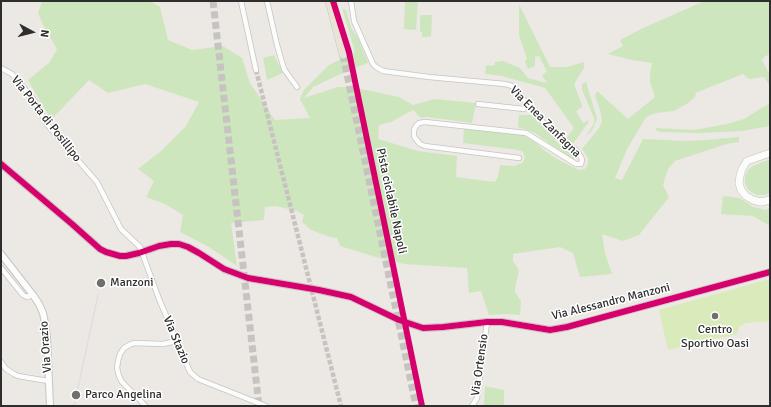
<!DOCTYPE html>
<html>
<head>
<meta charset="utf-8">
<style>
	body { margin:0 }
	#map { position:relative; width:771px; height:407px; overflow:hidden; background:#ece8e4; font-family:Signika,sans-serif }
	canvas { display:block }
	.frame { position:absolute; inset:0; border:2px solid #2e2e2e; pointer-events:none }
	.north { position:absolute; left:12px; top:12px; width:40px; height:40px; -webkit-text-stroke:3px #fff; paint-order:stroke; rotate:97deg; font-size:11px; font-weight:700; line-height:16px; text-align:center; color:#2e2e2e }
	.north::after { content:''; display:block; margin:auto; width:14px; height:18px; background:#2e2e2e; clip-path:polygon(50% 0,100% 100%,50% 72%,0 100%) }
</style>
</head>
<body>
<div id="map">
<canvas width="771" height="407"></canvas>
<div class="frame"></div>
<div class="north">N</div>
</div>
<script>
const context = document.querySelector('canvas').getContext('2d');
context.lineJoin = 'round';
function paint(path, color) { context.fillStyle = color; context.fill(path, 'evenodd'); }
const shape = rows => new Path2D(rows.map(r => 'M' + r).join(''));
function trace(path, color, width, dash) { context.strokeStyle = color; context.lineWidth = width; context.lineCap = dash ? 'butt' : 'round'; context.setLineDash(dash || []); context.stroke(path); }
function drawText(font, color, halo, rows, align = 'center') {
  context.font = font + ' Signika,sans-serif'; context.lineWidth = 3; context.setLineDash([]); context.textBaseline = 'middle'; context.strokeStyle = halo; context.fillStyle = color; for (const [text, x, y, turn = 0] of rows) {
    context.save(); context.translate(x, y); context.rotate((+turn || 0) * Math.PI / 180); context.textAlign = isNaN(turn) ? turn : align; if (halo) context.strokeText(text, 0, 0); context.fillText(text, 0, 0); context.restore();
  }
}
paint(shape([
	[42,1,150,1,160,7,168,40,192,50,223,46,242,58,250,83,275,120,310,118,300,99,304,90,329,65,355,52,342,8,346,10,351,28,358,38,368,63,345,72,313,87,304,98,338,87,352,87,399,97,413,105,434,99,476,103,472,123,427,117,421,118,413,110,391,122,379,125,378,139,418,151,457,156,456,177,495,182,498,177,500,165,514,166,522,163,524,160,525,157,523,152,518,150,511,149,463,143,464,127,526,134,544,150,557,159,579,170,585,169,588,164,588,158,582,149,599,128,602,121,600,110,595,96,597,91,628,119,655,97,650,82,650,74,652,63,632,60,608,54,623,46,620,40,641,29,702,2,709,2,712,1,770,1,770,54,764,57,762,60,770,75,770,86,764,77,749,79,743,74,695,93,696,96,688,103,674,111,656,113,646,117,627,149,615,178,622,180,643,139,686,141,706,140,739,137,739,142,727,144,675,161,668,169,663,185,669,197,639,235,623,241,602,234,605,253,612,274,580,277,573,253,560,247,513,254,513,261,519,270,515,288,515,292,521,301,520,315,506,314,489,315,481,291,469,293,467,268,404,264,376,257,340,246,337,238,330,237,311,230,302,222,304,215,297,211,276,206,265,207,264,220,231,223,237,266,209,247,180,232,183,215,165,204,146,197,154,181,138,169,160,152,186,126,199,102,145,84,108,93,89,80,51,120,28,80,50,62,57,49,42,23,38,13],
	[405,1,418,1,416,30,404,29],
	[519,4,550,67,567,67,584,62,584,68,574,84,582,105,582,107,576,111,583,123,589,120,588,123,572,145,565,140,574,128,545,88,502,76,485,74,486,65,494,66,495,62,503,61,520,68,528,78,547,83,542,75,547,72,539,56,535,57,535,66,528,69,525,62,527,59,519,35],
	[420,15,432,15,431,37,422,37,422,32,420,32],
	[274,55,283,73,267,80,263,58],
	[586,82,597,118,593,129,585,138,594,123,594,118,582,90,582,84],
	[770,103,770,126,742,131,700,133,660,132,656,130,656,128,694,130,727,124,744,119],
	[519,115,531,115,559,144,576,157,574,160,550,144,535,133,518,127],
	[770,159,770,193,764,195,757,195,751,192,747,188,745,183,745,176,748,170,753,166],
	[723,196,740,198,753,207,766,210,770,208,770,226,753,216,721,214],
	[485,386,504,390,504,406,484,406]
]), '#cee6be');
paint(shape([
	[770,279,770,321,746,323,739,327,737,334,668,350,659,310]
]), '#d9eabb');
trace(shape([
	[256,70,341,406]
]), '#c6c3c0', 4.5, [4.5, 2]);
trace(shape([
	[213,1,259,406],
	[343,55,416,406]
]), '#c6c3c0', 7, [7, 3.5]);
const minor = shape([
	[241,1,256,70],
	[267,1,277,45,284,69,297,87],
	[351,1,354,21,373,64,376,67,383,71,429,77,505,84,512,86,518,91,527,105,541,120,556,136,576,150,581,157,582,160,581,164,576,164,526,133,425,122,419,123,416,126,414,130,414,136,415,138,420,144,425,146,519,158],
	[1,68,12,74,34,100,47,124,68,149,97,182,121,229,140,247,159,299,190,372,198,379,266,406],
	[478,104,524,109,527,105],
	[1,268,23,295,27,297,33,295],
	[1,362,6,369,14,374,18,376,48,381],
	[145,406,140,400,122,382,119,376,117,368,118,361,120,354,124,348,131,344,135,343,163,344,177,341],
	[472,406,477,398,487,322]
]);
const tertiary = shape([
	[1,164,72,224,100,249,106,252,120,256,126,256,139,253,159,246,171,244,179,244,188,247,199,253,224,269,248,278,319,290,351,297,399,320,423,328,443,327,487,322,502,322,550,330,567,327,770,272],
	[1,254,33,295,39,304,43,313,45,323,47,337,50,406]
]);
const secondary = shape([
	[770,153,747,161,742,169,740,176,739,183,741,190,746,196,753,200,761,202,770,200]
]);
const primary = shape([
	[329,1,343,55]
]);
trace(minor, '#c5c4c5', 6);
trace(tertiary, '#c5c4c5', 8);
trace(secondary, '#c5c4c5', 8);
trace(primary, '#c6c5c4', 8);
trace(minor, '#fcfcfb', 4.5);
trace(tertiary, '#fcfcfb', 6);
trace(secondary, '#fcfcfb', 7);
trace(primary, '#e8e4d6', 7);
trace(shape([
	[74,406,98,295]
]), '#dfdfe1', 1.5);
trace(shape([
	[333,1,349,52,422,406],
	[1,164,72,224,100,249,106,252,120,256,126,256,139,253,159,246,171,244,179,244,188,247,199,253,224,269,248,278,319,290,351,297,399,320,423,328,443,327,487,322,502,322,550,330,567,327,770,272]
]), '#d6006c', 6);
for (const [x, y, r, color] of [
	[101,283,5,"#706f6e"],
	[715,316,4,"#706f6e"],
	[76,395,5,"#706f6e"]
]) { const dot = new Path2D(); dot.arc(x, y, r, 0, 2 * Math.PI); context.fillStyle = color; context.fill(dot); trace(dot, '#fff', 1.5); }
drawText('12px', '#2e2e2e', '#fff', [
	["Via Porta di Posillipo",46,119,52],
	["Via Enea Zanfagna",545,122,45],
	["Pista ciclabile Napoli",391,201,78],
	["Via Alessandro Manzoni",611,302,-14],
	["Via Stazio",176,340,67],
	["Via Orazio",46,347,-94],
	["Via Ortensio",480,365,-82]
]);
drawText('12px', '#2e2e2e', '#fff', [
	["Manzoni",110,283],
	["Centro",715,330,"center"],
	["Sportivo Oasi",715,344,"center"],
	["Parco Angelina",85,395]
], 'left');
</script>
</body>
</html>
